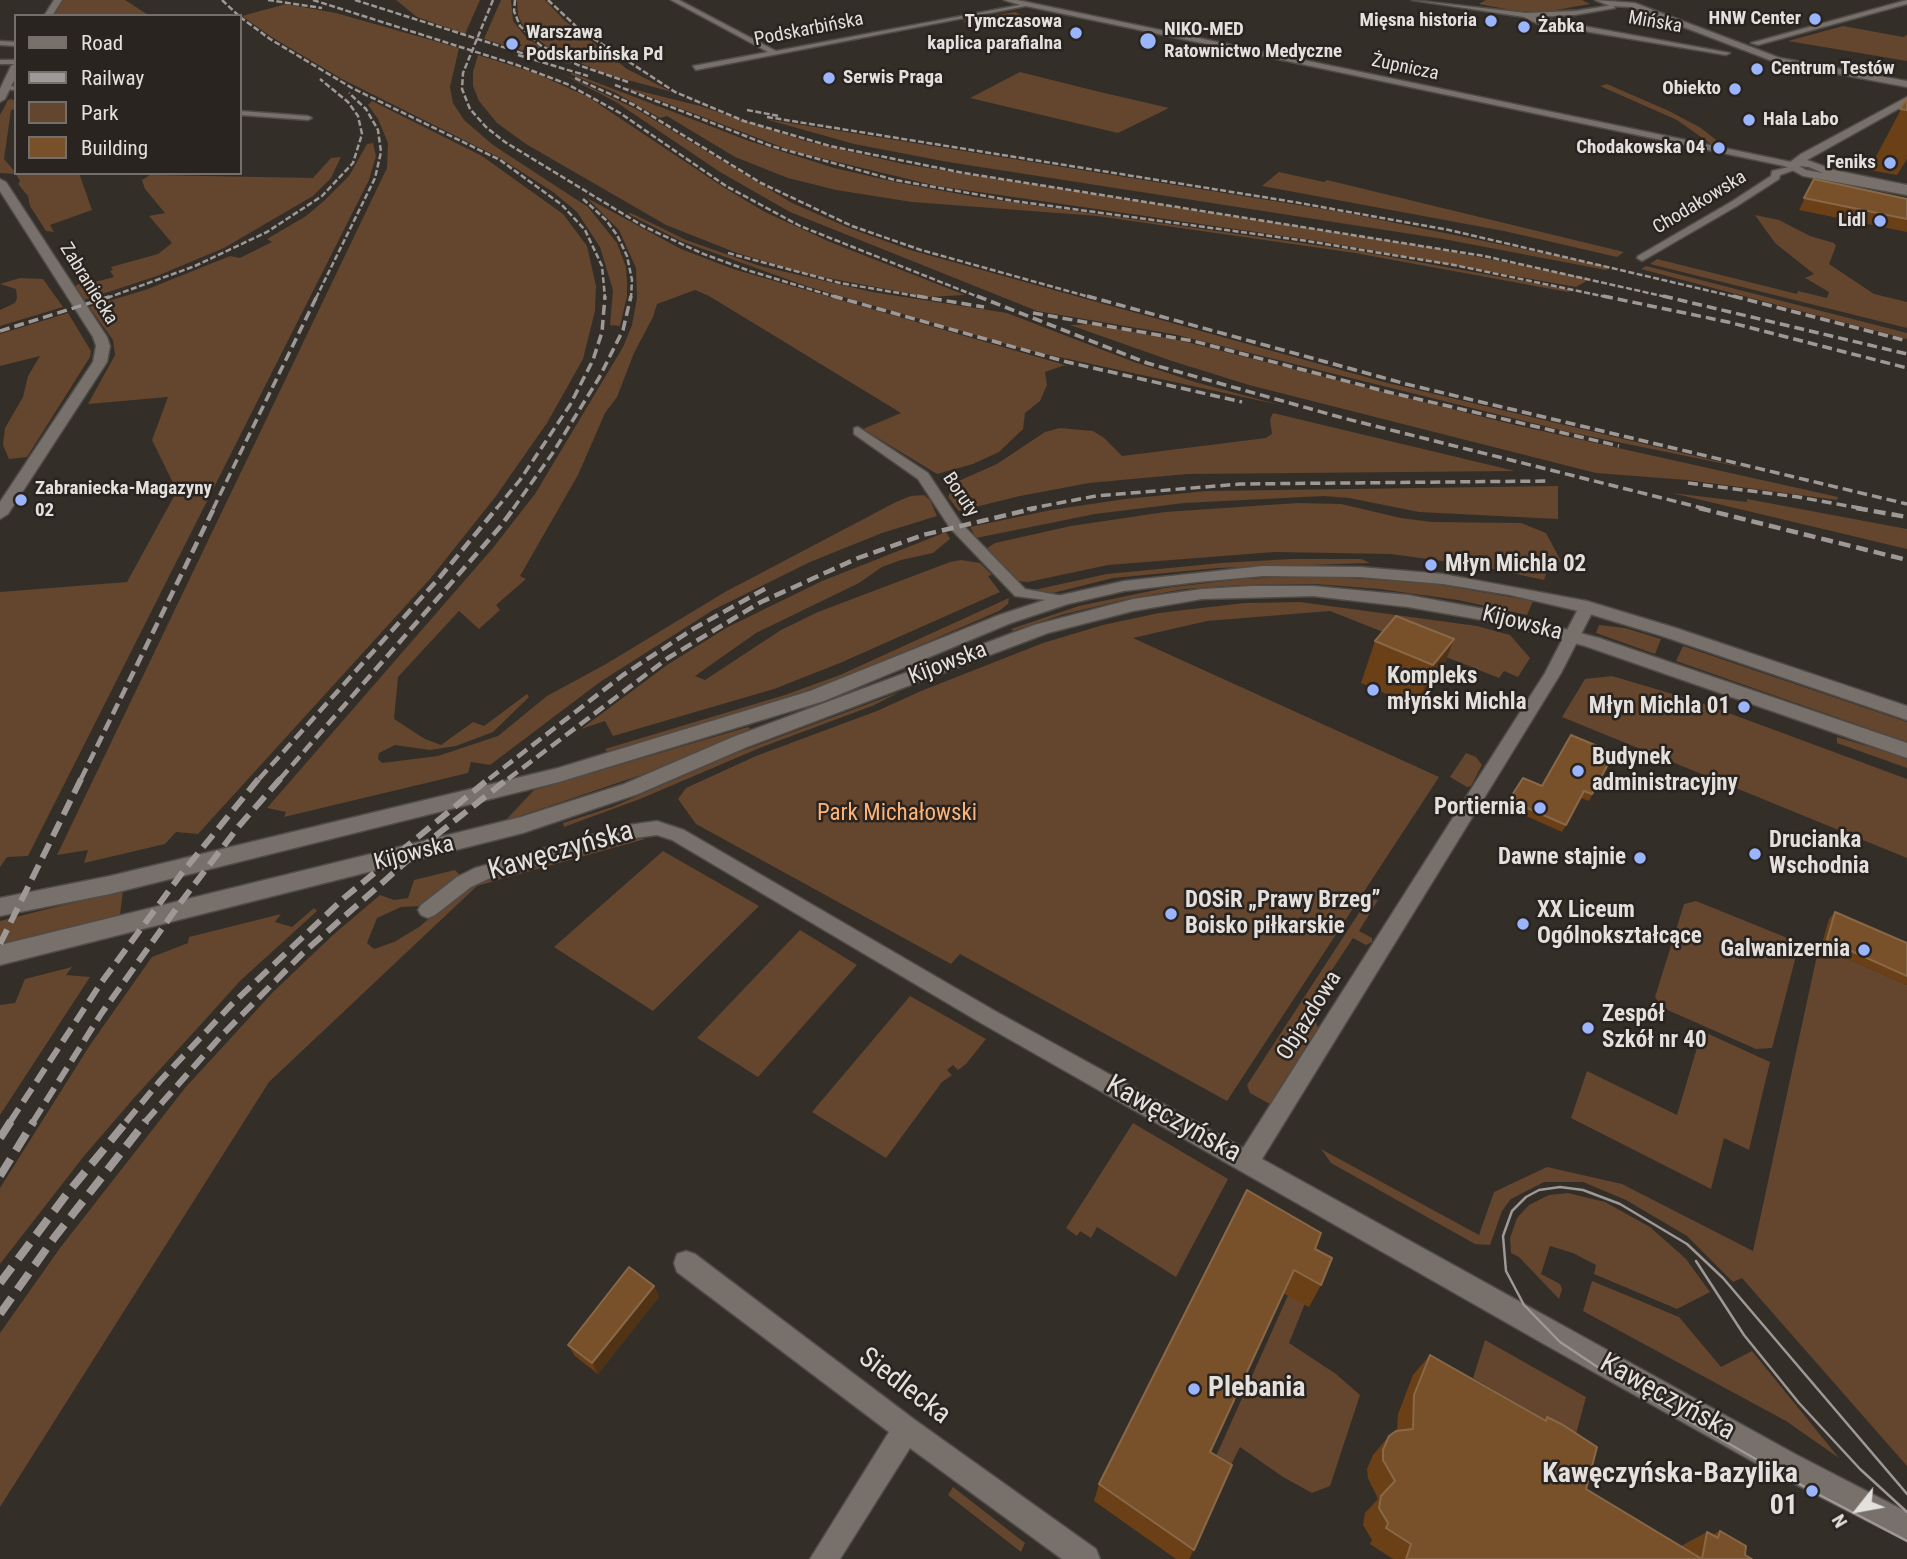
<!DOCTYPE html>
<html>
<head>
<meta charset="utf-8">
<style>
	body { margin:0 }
	#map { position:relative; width:1907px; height:1559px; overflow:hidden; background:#342e29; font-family:"Roboto Condensed",sans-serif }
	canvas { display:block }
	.legend { position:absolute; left:14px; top:14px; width:228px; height:161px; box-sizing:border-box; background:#2a2420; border:2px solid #746f6c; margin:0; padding:9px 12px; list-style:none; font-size:21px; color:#e4e0dd }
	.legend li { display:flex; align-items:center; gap:14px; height:35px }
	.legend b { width:35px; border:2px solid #746f6c }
	.north { position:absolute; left:1823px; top:1475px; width:70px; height:70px; -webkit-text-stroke:5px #2a2420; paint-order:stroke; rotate:239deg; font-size:19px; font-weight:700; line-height:28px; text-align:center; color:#e4e0dd }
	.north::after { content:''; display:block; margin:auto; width:24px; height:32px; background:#e4e0dd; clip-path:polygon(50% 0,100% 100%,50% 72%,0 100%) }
</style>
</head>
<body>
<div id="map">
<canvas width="1907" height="1559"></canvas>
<ul class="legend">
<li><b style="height:9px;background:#77706b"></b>Road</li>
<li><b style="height:9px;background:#9e9996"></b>Railway</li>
<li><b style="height:19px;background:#64452d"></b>Park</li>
<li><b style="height:19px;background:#78512b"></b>Building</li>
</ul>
<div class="north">N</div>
</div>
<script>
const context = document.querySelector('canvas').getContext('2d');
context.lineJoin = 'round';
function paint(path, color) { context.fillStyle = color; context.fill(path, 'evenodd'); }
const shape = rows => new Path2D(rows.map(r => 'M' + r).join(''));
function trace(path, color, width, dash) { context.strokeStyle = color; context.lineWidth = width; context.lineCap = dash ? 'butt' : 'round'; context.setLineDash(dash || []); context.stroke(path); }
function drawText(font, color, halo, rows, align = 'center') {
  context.font = font + ' "Roboto Condensed",sans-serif'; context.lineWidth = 5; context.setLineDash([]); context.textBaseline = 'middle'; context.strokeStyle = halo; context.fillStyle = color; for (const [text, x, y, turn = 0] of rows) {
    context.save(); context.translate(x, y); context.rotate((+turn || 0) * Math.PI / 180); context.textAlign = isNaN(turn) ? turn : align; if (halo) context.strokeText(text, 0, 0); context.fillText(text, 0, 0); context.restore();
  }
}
paint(shape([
	[63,0,125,0,150,16,53,16],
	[396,0,480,0,465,34,417,17],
	[501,0,511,0,513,21,525,36,547,52,572,65,528,51,525,46,523,51,515,48,522,45,510,40,502,42,510,45,507,46,484,39],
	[517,0,545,0,564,20,627,69,672,92,606,74,552,51,523,26,518,15],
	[1486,0,1582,0,1590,4,1556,10,1596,8,1544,13,1478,8,1506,9,1479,4],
	[286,4,336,13,459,48,450,87,453,103,464,120,493,145,588,207,617,243,626,267,627,282,627,296,620,326,610,325,613,290,600,247,577,212,553,192,500,158,342,79,270,36,242,16],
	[1015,12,1026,17,988,26,970,25,963,21],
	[1843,26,1903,37,1907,35,1907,61,1788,41],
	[478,55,535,73,588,97,723,187,765,212,830,242,965,295,928,297,807,274,737,253,666,225,526,144,497,123,479,101,473,86,473,72],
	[558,72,636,109,792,203,849,228,910,250,1384,382,1750,469,1573,433,1173,334,1037,311,790,212,720,172,616,102],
	[1020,72,1100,92,1169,108,1118,133,970,98],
	[572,73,749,141,834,168,900,183,976,197,1358,251,1572,290,1568,292,1355,253,1097,216,912,202,836,190,788,178,735,157,667,116,660,118,614,92,570,74],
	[1607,84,1669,111,1701,128,1725,147,1711,144,1677,120,1600,86],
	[624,87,700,106,805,141,903,164,1433,248,1590,279,1576,287,1325,242,937,186,792,151],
	[12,99,16,102,16,109,11,110,4,159,16,173,79,173,92,210,50,225,54,232,46,231,30,206,28,196,18,184,20,181,16,174,0,173,0,115,8,100],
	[372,101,482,156,563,214,587,246,596,286,595,311,583,359,547,423,496,496,430,579,198,834,176,832,165,844,84,863,88,850,57,855,387,168,388,143,378,119,368,105],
	[765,119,1342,212,1611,267,1606,270,1443,239,948,162,854,144],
	[373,143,376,156,369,180,28,856,7,857,0,867,0,592,127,582,177,491,152,440,168,397,88,404,115,355,113,340,89,307,148,289,230,256,240,258,272,242,267,239,306,216,325,200,349,176,367,144],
	[341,157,331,178,313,196,224,248,157,276,84,300,75,286,84,281,87,284,114,277,110,271,113,270,111,267,158,254,172,243,149,216,165,213,145,189,142,180,150,175,313,178,331,158],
	[1279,172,1324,182,1327,180,1624,252,1617,257,1504,231,1262,186],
	[587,198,681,249,733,269,1065,365,1045,372,1047,385,1040,401,1025,413,1023,429,999,452,973,464,937,474,863,429,901,413,709,296,695,290,657,304,653,317,634,353,617,397,605,413,578,475,520,576,526,579,496,605,500,610,479,629,459,611,398,677,394,719,425,739,441,745,473,722,484,726,527,694,529,697,493,732,456,746,430,750,395,745,379,753,378,759,382,763,438,756,498,736,547,696,606,664,725,592,896,502,911,496,924,495,930,500,937,516,882,533,810,562,713,610,600,682,490,765,471,762,468,773,284,817,286,812,267,808,492,549,535,494,623,347,632,325,637,298,636,268,619,230],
	[631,213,686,240,760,266,872,292,1007,313,1134,362,1195,382,1280,405,1027,350,806,286,681,241,628,214],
	[1755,215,1779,220,1810,236,1834,243,1836,246,1829,264,1874,294,1907,302,1907,328,1650,264,1657,259,1797,294,1798,291,1827,298,1829,292,1805,278,1814,274,1775,243],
	[1646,266,1907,333,1907,339,1641,269],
	[20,278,43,279,63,307,0,326,0,310,15,303,17,298,16,289,0,284],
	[68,313,91,351,90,357,27,457,9,459,3,445,5,428,23,397,28,376,40,356,0,366,0,334],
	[1091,324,1182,341,1515,425,1838,497,1837,500,1687,480,1596,473,1249,385,1172,361,1070,325],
	[1273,413,1515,471,1187,474,1089,483,1020,496,959,511,948,497,954,483,997,464,1045,432,1060,428,1093,431,1104,438,1122,456,1266,438,1272,434,1270,420],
	[1558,486,1558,519,1419,512,1349,498,1324,496,1184,503,1095,514,976,538,970,527,1051,510,1125,499,1207,491],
	[1672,493,1747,502,1747,499,1907,529,1907,549],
	[1298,503,1341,504,1401,518,1432,522,1521,523,1546,533,1561,561,1548,568,1544,580,1479,566,1391,554,1274,552,1108,565,1028,582,1017,581,986,549,995,543,1071,526,1165,512],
	[946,532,950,539,933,553,901,560,882,567,859,583,756,633,695,676,705,680,781,630,818,612,950,562,961,560,980,563,992,575,988,576,1000,592,840,663,774,689,613,736,605,721,581,729,667,665,726,628,822,581],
	[1291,559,1361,559,1370,563,1218,568,1113,578,1049,594,1029,591,1107,574,1221,563],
	[1317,576,1430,583,1533,601,1527,615,1458,600,1379,589,1315,584,1242,585,1185,589,1127,599,1061,615,1013,631,1011,629,1079,606,1165,588,1241,579],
	[1009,598,1008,604,999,611,837,681,685,729,607,752,605,749,785,695,840,675],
	[1300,602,1477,626,1510,635,1530,658,1518,677,1504,671,1499,678,1330,611,1207,621,1133,638,1439,777,1227,1101,960,954,951,964,696,824,678,799,686,788,756,756,877,711,921,691,1043,643,1103,625,1159,613,1244,603],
	[1599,625,1625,628,1661,639,1655,654,1596,633],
	[1683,646,1907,722,1907,742,1676,661],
	[1612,676,1696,701,1907,779,1907,858,1562,717,1585,679],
	[900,692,872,706,762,747,640,799,564,827,563,823,612,807,734,754],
	[748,727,750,729,644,774,505,821,534,790],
	[1837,737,1907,758,1907,768,1837,743],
	[1466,753,1476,757,1482,765,1471,786,1467,787,1450,777],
	[640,838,645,839,477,886,269,1082,0,1507,0,1333,60,1248,185,1088,273,992,333,935,380,895,394,900,408,898,414,880,455,870,460,875,421,906,401,907,377,918,367,943,374,949,394,942,419,927,462,891,480,881],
	[663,851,759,906,653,1011,554,947],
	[123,890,120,915,0,945,0,921],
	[1368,899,1378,900,1359,931,1372,938,1372,942,1366,945,1353,938,1303,1014,1316,1022,1318,1028,1270,1104,1250,1093,1247,1085],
	[1696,901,1785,937,1797,952,1772,1048,1756,1049,1663,1008,1655,997,1684,904],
	[314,908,317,911,241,980,134,1098,84,1156,0,1264,0,1188,90,1045,152,957,188,943,189,937,281,914,275,922,292,927],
	[800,930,857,965,758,1077,697,1038],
	[1819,946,1907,985,1907,1466,1742,1278,1733,1282,1687,1236,1626,1200,1583,1182,1544,1182,1511,1199,1502,1211,1490,1245,1475,1244,1331,1163,1321,1149,1479,1235,1494,1192,1547,1167,1622,1184,1753,1251],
	[72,967,66,975,90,977,0,1115,0,1005,15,1003,25,979],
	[910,996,986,1039,966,1064,958,1070,953,1065,947,1070,952,1075,942,1082,886,1158,812,1112],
	[1702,1031,1770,1062,1749,1150,1724,1138,1711,1189,1571,1118,1587,1071,1677,1115],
	[1133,1123,1228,1179,1176,1277,1097,1227,1091,1238,1080,1231,1077,1236,1066,1228],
	[1568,1193,1605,1202,1650,1227,1686,1259,1710,1292,1677,1309,1594,1274,1596,1265,1573,1253,1550,1246,1541,1274,1560,1284,1562,1289,1559,1299,1519,1257,1511,1253,1510,1238,1517,1218,1529,1205,1549,1195],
	[1592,1281,1679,1317,1721,1367,1752,1351,1839,1458,1786,1421,1583,1311],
	[1290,1291,1306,1301,1289,1343,1336,1374,1360,1395,1330,1486,1312,1493,1283,1477,1240,1447,1227,1473,1213,1463],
	[1485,1340,1586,1397,1575,1438,1473,1378],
	[953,1487,1025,1543,1021,1552,948,1495]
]), '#64452d');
const street = shape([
	[671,0,679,0,776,51,1020,5,1004,0,1017,0,1791,162,1797,169,1780,175,1779,179,1737,206,1642,261,1637,258,1638,256,1731,202,1771,176,1772,171,1789,167,1026,6,696,70,693,66,768,52,671,0],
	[1412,0,1526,13,1575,11,1613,5,1615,8,1575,15,1534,17,1730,53,1726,55,1536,23,1524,17,1412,0],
	[1907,0,1907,4,1758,45,1751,43,1907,0],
	[0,41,16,42,16,46,0,45,0,41],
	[0,60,16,60,16,64,0,64,0,60],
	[16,86,16,90,0,89,4,87,16,86],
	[240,111,308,116,312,118,308,120,240,115,240,111],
	[858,427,928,473,961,523,1025,589,1068,597,1071,600,1068,603,1015,596,950,528,918,479,854,434,854,428,858,427],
	[1587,602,1595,607,1561,673,1262,1159,1795,1454,1907,1512,1907,1541,1775,1474,1544,1344,981,1023,672,840,657,835,628,839,488,879,471,887,435,915,428,918,421,915,418,910,421,905,457,877,475,868,628,825,657,821,684,830,995,1011,1243,1148,1545,673,1579,607,1587,602],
	[686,1251,695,1254,915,1420,1096,1549,1100,1559,1062,1559,910,1448,840,1559,810,1559,889,1432,677,1272,674,1263,677,1254,686,1251]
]);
const secondary = shape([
	[54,0,62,0,52,16,44,16,54,0],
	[1595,0,1635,3,1780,58,1907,81,1907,87,1775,62,1631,7,1610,6,1595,0],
	[16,63,16,76,5,99,0,102,0,89,11,66,16,63],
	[1907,97,1907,104,1807,160,1834,170,1907,185,1907,195,1803,176,1785,166,1801,154,1907,97],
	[1799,166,1809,167,1823,173,1806,170,1799,166],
	[0,179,6,182,107,337,110,346,107,362,8,514,0,519,0,502,93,362,96,346,93,337,0,191,0,179],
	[1263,566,1360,567,1443,574,1587,601,1676,628,1907,706,1907,720,1662,636,1583,612,1510,595,1443,584,1360,577,1263,576,1197,582,1124,591,1068,604,1011,623,824,701,559,782,110,894,0,916,0,898,110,876,558,768,810,691,999,615,1057,596,1124,581,1263,566],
	[1252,586,1313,586,1408,595,1501,612,1599,638,1907,743,1907,758,1585,646,1494,622,1408,607,1313,596,1202,599,1133,611,1048,633,747,747,638,794,523,833,0,965,0,945,521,817,624,784,733,737,1034,625,1133,599,1202,589,1252,586]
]);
trace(street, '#4f4b47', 3);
trace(secondary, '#4f4b47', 3);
paint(street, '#77706b');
paint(secondary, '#77706b');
trace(shape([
	[1696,1261,1744,1335,1799,1403,1860,1469,1907,1512],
	[1907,1494,1723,1278,1687,1244,1620,1204,1583,1190,1560,1187,1539,1190,1526,1197,1512,1211,1503,1236,1506,1271,1524,1305,1560,1342,1617,1380,1812,1491,1907,1541]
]), '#9e9996', 2.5);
trace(shape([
	[222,0,239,16],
	[268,0,322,8],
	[313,0,517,65,567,84,620,113,726,186,800,226,981,298],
	[355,0,528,55],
	[493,0,463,73,462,89,470,109,486,127,505,142,643,226,701,253,750,271,839,298],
	[515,0,514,11,520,26,540,45,578,65,628,82],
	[548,0,579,29,675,92,744,121,830,146,964,173,1484,256,1671,298],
	[240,17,270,39,352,88,500,160,562,205,585,230,602,266,605,298],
	[518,55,588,76],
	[575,78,634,105,761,183,852,226,921,250,1093,298],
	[615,85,771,146,895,180,1014,201,1307,241,1454,265,1611,298],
	[747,110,779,116],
	[767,117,1294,202,1449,230,1740,298],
	[583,199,606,220,617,235,627,256,632,280,631,298],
	[728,253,840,283,928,298],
	[107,298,195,266,267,232,322,196,353,163,362,134,358,116,348,102,320,79],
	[316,298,375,178,381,152,378,130,366,109,349,93]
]), '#9e9996', 2.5, [6, 2.5]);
trace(shape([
	[833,296,1067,362,1242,402],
	[917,296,984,307],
	[977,296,1147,363,1343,418,1706,509],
	[1087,296,1406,384,1907,504],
	[1603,296,1728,322,1907,368],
	[1663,296,1907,354],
	[1733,296,1907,341],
	[1033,313,1193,341,1388,392,1619,446],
	[0,331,112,296],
	[1688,483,1798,497,1865,509],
	[213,509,317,296],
	[496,509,520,480,570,405,593,360,602,332,605,296],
	[513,509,552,454,599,378,623,330,631,296],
	[1027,509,1096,496,1240,484,1549,481]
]), '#9e9996', 3.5, [10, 5]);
trace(shape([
	[1699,508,1907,560],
	[1856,508,1907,517],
	[81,779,214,508],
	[259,779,440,577,497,508],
	[280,779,500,527,514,508],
	[489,779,623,675,693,629,770,586],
	[508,779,668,658,761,602,858,558,923,535,1036,508]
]), '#9e9996', 4.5, [12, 6]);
trace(shape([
	[0,944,82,777],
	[10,1122,101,983,182,873,260,777],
	[33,1122,101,1014,181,902,239,826,282,777],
	[126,1122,160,1081,231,1005,344,898,491,777],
	[145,1122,222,1035,303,953,434,837,510,777]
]), '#9e9996', 6, [16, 8]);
trace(shape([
	[0,1138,11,1121],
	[0,1176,34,1121],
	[0,1283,66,1195,127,1121],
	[0,1314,54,1238,146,1121]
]), '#9e9996', 8, [20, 10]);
paint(shape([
	[1907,98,1907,159,1897,175,1869,170],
	[1814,179,1907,199,1907,232,1799,210],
	[1454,639,1438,681,1417,707,1361,683,1375,641],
	[1614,753,1589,801,1581,798,1562,832,1506,807,1509,800,1542,786],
	[1835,912,1907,943,1907,985,1821,947,1829,919],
	[1247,1190,1321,1285,1309,1307,1283,1293,1210,1452,1194,1550,1189,1559,1176,1559,1094,1501,1099,1484],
	[654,1286,659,1297,598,1374,575,1356,568,1345],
	[1430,1355,1544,1420,1547,1417,1586,1489,1681,1546,1707,1532,1712,1535,1720,1531,1745,1555,1752,1559,1393,1559,1370,1544,1372,1540,1363,1525,1365,1513,1378,1499,1368,1478,1367,1469,1373,1455,1389,1436,1397,1431,1398,1414,1413,1375]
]), '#6b4016');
paint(shape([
	[1454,639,1438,681,1417,707,1433,665],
	[654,1286,659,1297,598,1374,592,1363]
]), '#503215');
const building = shape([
	[1907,98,1907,110,1900,109,1907,98],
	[1814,179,1907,199,1907,219,1804,198,1814,179],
	[1396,616,1454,639,1433,665,1375,641,1396,616],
	[1571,735,1614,753,1592,794,1584,791,1566,825,1509,800,1523,778,1542,786,1571,735],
	[1835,912,1907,943,1907,976,1827,940,1835,912],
	[1247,1190,1321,1233,1315,1249,1332,1258,1321,1285,1294,1270,1210,1452,1232,1465,1194,1550,1099,1484,1247,1190],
	[629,1267,654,1286,592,1363,568,1345,629,1267],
	[1430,1355,1546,1421,1547,1417,1563,1425,1597,1447,1586,1489,1702,1559,1707,1532,1718,1538,1720,1531,1746,1546,1745,1555,1752,1559,1406,1559,1411,1544,1386,1528,1388,1523,1379,1508,1381,1496,1395,1481,1383,1460,1383,1450,1389,1436,1396,1431,1413,1429,1414,1395,1430,1355]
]);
paint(building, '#78512b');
trace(building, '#896847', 2);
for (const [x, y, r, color] of [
	[1815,19,7,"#9ab5fd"],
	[1491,21,7,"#9ab5fd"],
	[1524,27,7,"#9ab5fd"],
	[1076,33,7,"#9ab5fd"],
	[1148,41,9,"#9ab5fd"],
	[512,44,7,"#9ab5fd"],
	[1757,69,7,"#9ab5fd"],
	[829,78,7,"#9ab5fd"],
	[1735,89,7,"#9ab5fd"],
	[1749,120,7,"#9ab5fd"],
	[1719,148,7,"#9ab5fd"],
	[1890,163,7,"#9ab5fd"],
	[1880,221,7,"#9ab5fd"],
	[21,500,7,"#9ab5fd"],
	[1431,565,7,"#9ab5fd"],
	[1373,690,7,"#9ab5fd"],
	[1744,707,7,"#9ab5fd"],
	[1578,771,7,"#9ab5fd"],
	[1540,808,7,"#9ab5fd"],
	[1755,854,7,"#9ab5fd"],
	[1640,858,7,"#9ab5fd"],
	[1171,914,7,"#9ab5fd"],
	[1523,924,7,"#9ab5fd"],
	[1864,950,7,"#9ab5fd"],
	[1588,1028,7,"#9ab5fd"],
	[1194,1389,7,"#9ab5fd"],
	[1812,1491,7,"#9ab5fd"]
]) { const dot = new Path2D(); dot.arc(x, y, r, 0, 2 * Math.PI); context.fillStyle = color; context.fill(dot); trace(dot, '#2a2420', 2.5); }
drawText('bold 19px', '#e4e0dd', '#2a2420', [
	["HNW Center",1801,19],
	["Mięsna historia",1477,21],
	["Tymczasowa",1062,22],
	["kaplica parafialna",1062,44],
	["Żabka",1538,27,"left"],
	["NIKO-MED",1164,30,"left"],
	["Ratownictwo Medyczne",1164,52,"left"],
	["Warszawa",526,33,"left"],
	["Podskarbińska Pd",526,55,"left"],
	["Centrum Testów",1771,69,"left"],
	["Serwis Praga",843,78,"left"],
	["Obiekto",1721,89],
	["Hala Labo",1763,120,"left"],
	["Chodakowska 04",1705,148],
	["Feniks",1876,163],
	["Lidl",1866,221],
	["Zabraniecka-Magazyny",35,489,"left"],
	["02",35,511,"left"]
], 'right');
drawText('19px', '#e4e0dd', '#2a2420', [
	["Mińska",1655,23,10],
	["Podskarbińska",809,30,-11],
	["Żupnicza",1405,68,12],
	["Chodakowska",1700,203,-31],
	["Zabraniecka",88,284,58],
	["Boruty",960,495,56]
]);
drawText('bold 23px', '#e4e0dd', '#2a2420', [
	["Młyn Michla 02",1445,565],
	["Kompleks",1387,677],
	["młyński Michla",1387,703],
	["Młyn Michla 01",1730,707,"right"],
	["Budynek",1592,758],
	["administracyjny",1592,784],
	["Portiernia",1526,808,"right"],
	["Drucianka",1769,841],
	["Wschodnia",1769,867],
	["Dawne stajnie",1626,858,"right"],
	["DOSiR „Prawy Brzeg”",1185,901],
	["Boisko piłkarskie",1185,927],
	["XX Liceum",1537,911],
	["Ogólnokształcące",1537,937],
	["Galwanizernia",1850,950,"right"],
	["Zespół",1602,1015],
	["Szkół nr 40",1602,1041]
], 'left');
drawText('23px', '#e4e0dd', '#2a2420', [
	["Kijowska",1522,624,14],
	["Kijowska",948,664,-21],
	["Kijowska",414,854,-14],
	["Objazdowa",1310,1016,-58]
]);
drawText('23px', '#fdb378', '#2a2420', [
	["Park Michałowski",897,814]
]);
drawText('28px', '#e4e0dd', '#2a2420', [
	["Kawęczyńska",561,852,-16],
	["Kawęczyńska",1173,1120,29],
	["Siedlecka",904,1387,37],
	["Kawęczyńska",1667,1398,29]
]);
drawText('bold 28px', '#e4e0dd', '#2a2420', [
	["Plebania",1208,1389],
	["Kawęczyńska-Bazylika",1798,1475,"right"],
	["01",1798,1507,"right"]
], 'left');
</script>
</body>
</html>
